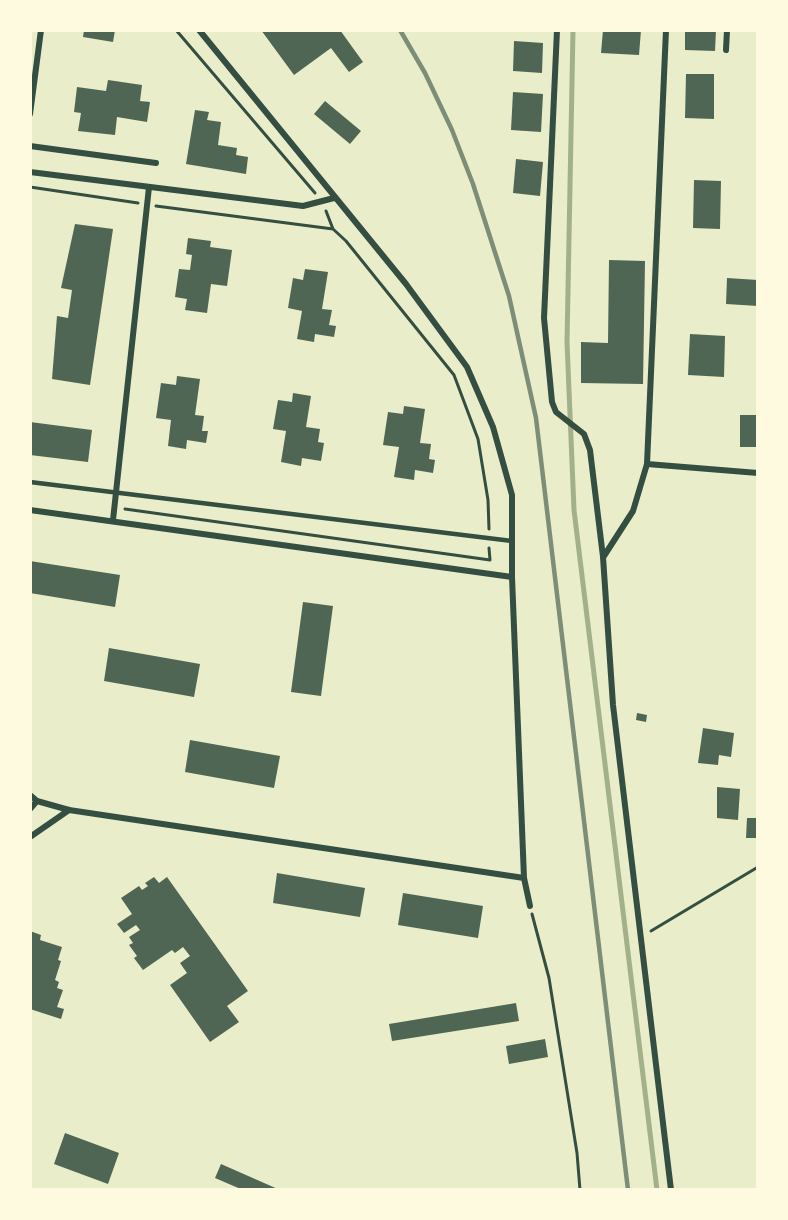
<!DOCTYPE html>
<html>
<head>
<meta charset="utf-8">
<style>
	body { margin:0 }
	#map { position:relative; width:788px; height:1220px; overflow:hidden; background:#e9edc9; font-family:Rubik,sans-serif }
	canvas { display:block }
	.frame { position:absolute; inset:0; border:32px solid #fefae0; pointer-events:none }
</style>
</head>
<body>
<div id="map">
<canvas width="788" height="1220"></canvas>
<div class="frame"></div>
</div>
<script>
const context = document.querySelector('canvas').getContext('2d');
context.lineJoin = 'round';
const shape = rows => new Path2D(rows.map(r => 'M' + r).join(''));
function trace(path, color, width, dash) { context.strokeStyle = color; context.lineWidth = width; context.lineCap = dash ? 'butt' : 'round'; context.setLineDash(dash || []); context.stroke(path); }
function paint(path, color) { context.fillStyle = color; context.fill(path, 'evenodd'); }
trace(shape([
	[573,30,567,342,574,510,657,1190]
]), '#a3b18a', 5);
paint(shape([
	[84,30,115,30,113,42,83,37],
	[261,30,340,30,363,62,349,72,331,48,294,75],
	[603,30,641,30,639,55,601,53],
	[685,30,716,30,715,51,685,50],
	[514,41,543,43,542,73,513,71],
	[686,74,714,74,714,119,685,118],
	[108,80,142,85,140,101,150,102,147,122,117,117,115,135,78,131,81,113,74,112,77,87,106,91],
	[513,92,543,94,541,132,511,130],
	[325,101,361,131,350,144,314,114],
	[195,110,209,112,207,120,221,122,218,145,237,148,236,155,248,157,246,174,186,164],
	[516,159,543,162,540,196,513,193],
	[694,180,721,181,720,229,693,228],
	[75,224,113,229,90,385,52,379,57,316,68,318,72,290,61,288],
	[188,238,211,241,210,247,232,250,227,286,211,284,207,313,185,310,187,299,175,297,179,269,190,270,192,255,186,254],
	[609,260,645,261,643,384,581,383,581,342,608,343],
	[305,269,328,272,322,309,332,310,329,325,336,326,334,337,315,334,314,342,297,339,302,311,288,308,293,278,303,280],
	[727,278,758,280,758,306,726,304],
	[690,334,725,336,724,377,688,375],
	[177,376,200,379,195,415,204,416,202,431,208,431,206,443,187,440,186,449,168,446,171,420,156,418,161,383,176,385],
	[293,393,311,396,306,427,320,429,318,442,324,443,321,461,302,458,301,466,281,462,286,431,273,429,278,400,292,402],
	[404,406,425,409,420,443,431,444,429,459,435,460,433,473,415,470,414,480,394,477,399,447,383,445,388,412,403,414],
	[740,415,758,415,758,447,740,447],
	[30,422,92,430,88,462,30,455],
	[30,561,120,575,115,607,30,593],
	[303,602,333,606,321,696,291,692],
	[109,648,200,664,194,697,104,681],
	[637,713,647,715,646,722,636,720],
	[703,728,734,733,731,757,719,755,718,765,698,763],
	[190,740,280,756,274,788,185,772],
	[717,787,740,789,738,820,717,818],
	[747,818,758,818,758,838,746,838],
	[277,873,365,888,360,917,273,903],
	[154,877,159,883,167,877,248,991,227,1006,239,1022,210,1042,170,985,187,973,180,963,190,956,183,947,175,953,172,950,143,970,134,958,137,956,129,945,133,943,129,937,140,930,136,925,124,933,117,924,132,914,121,898,139,886,142,890,148,886,145,883],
	[403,893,483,906,478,938,398,925],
	[30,931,41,935,40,940,62,947,58,960,61,961,55,980,59,982,57,988,63,990,57,1007,64,1009,61,1019,30,1009],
	[516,1003,519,1021,392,1041,389,1024],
	[545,1039,548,1057,509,1064,506,1046],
	[65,1133,119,1153,108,1184,54,1164],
	[221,1164,280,1190,243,1190,215,1178]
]), '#4f6655');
trace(shape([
	[176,30,315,193],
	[30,187,138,203],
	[156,206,333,229,346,241,454,375,478,439,488,500,489,529],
	[326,211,333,229],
	[125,509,490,560,489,548],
	[532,914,549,978,577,1153,580,1190],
	[651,931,758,867]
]), '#344e41', 3);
trace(shape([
	[30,482,512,541]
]), '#344e41', 4.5);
trace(shape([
	[199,30,406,284,467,367,493,427,512,495,512,577,524,878,530,906],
	[557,30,544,318,552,402,556,412,584,434,590,450,603,557,613,705,671,1190],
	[726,50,727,30],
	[30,114,41,30],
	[30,146,156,163],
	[30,172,303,206,334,198],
	[647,464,758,473],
	[30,510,512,577],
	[113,520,149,187],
	[604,556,633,511,647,464,666,30],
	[30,795,37,801,30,809],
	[37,801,69,810,524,878],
	[30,837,69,810]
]), '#344e41', 6);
trace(shape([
	[400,30,425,73,452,130,473,184,509,296,536,418,628,1190]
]), '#7c8e77', 4.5);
</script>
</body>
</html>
